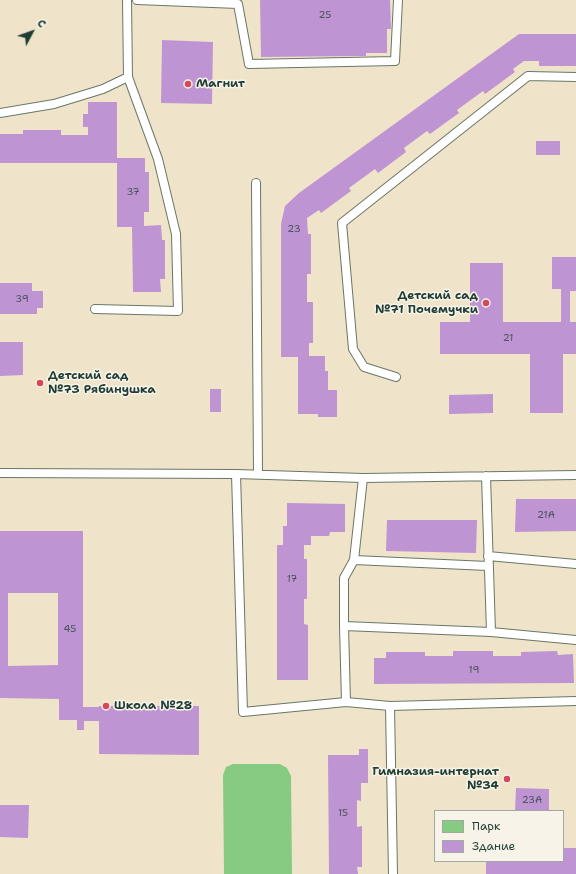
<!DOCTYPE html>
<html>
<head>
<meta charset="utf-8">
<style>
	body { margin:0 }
	#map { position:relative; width:576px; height:874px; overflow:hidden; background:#efe4c9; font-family:"Shantell Sans",sans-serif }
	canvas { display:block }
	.legend { position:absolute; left:434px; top:810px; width:130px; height:52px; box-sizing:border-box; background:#f7f3e8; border:1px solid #a1aaa0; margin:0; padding:5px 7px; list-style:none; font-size:12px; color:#1f3d34 }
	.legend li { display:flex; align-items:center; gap:8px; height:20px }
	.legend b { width:20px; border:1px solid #a1aaa0 }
	.north { position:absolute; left:12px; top:12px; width:40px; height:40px; -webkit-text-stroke:3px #f7f3e8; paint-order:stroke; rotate:49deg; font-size:11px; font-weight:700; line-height:16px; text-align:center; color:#1f3d34 }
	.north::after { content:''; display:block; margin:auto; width:14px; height:18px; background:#1f3d34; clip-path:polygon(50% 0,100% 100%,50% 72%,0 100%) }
</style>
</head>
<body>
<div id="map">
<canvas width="576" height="874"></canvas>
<ul class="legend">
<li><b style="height:11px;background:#87ca82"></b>Парк</li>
<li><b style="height:11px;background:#be95d2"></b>Здание</li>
</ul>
<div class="north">С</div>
</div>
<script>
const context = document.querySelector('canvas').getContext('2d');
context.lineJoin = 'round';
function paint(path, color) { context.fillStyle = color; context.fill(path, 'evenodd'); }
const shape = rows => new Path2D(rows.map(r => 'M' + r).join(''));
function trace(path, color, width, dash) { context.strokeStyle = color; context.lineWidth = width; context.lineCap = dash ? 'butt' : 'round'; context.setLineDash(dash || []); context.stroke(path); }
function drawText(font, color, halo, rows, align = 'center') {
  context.font = font + ' "Shantell Sans",sans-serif'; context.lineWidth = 3; context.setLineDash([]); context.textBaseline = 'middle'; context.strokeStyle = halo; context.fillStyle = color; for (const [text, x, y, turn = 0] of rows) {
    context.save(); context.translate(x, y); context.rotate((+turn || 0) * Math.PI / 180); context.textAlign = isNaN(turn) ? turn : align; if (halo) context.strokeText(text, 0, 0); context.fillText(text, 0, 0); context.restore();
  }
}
paint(shape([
	[233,764,280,764,287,768,291,776,292,874,224,874,223,775,226,767]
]), '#87ca82');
paint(shape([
	[260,0,390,0,391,29,387,29,387,53,366,53,366,56,261,57],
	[519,34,576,34,576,66,539,66,539,61,524,61,513,69,515,72,485,94,483,91,457,110,459,113,430,134,427,131,404,148,406,152,378,173,375,169,349,188,351,191,321,213,319,210,307,218,308,234,311,234,311,274,307,274,307,302,313,302,313,343,309,343,309,356,325,356,325,371,328,371,328,390,337,390,337,417,318,417,318,414,298,414,298,357,281,357,281,224,285,206,299,193],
	[162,40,213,42,212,104,161,103],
	[88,102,117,102,117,158,145,158,145,172,149,172,149,212,144,212,144,226,161,225,162,240,165,240,165,279,160,279,161,292,133,292,132,227,117,227,117,163,0,163,0,134,23,134,23,130,61,130,61,135,88,135,88,127,83,127,83,114,88,114],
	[536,141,560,141,560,155,536,155],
	[552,257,576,257,576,291,570,291,570,322,576,322,576,354,563,354,563,413,530,413,530,354,440,354,440,322,470,322,470,263,503,263,503,322,561,322,561,289,552,289],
	[0,283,32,283,32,291,43,291,43,308,37,308,37,314,0,314],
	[0,342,23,342,23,375,0,376],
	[210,389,221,389,221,412,210,412],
	[493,394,493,413,449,414,449,395],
	[516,499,576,499,576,531,515,532],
	[287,503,345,504,345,532,330,532,329,536,311,536,311,545,304,545,304,559,307,559,307,599,304,599,304,624,308,625,308,680,277,680,277,545,283,545,283,526,287,526],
	[387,520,477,520,476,553,386,551],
	[0,531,83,531,83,707,99,707,99,706,199,706,199,755,99,754,99,721,84,721,84,730,77,730,77,720,59,720,59,699,0,698],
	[8,593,58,593,58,665,8,666],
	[453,651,493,651,493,656,521,656,521,652,557,651,558,655,573,654,574,683,374,684,374,658,386,658,386,652,425,652,425,656,453,656],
	[359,749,368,749,368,783,361,783,361,801,357,800,357,827,362,826,362,867,357,867,358,874,329,874,328,755,359,755],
	[516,788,549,789,549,811,515,811],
	[0,805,29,805,28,838,0,837],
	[563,848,576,848,576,874,486,874,486,861,563,861]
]), '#be95d2');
const service = shape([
	[137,0,238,4,249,64,395,61,398,0],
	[0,113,54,104,103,89,128,77,127,0],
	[256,183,258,474],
	[95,309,178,311,176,234,158,159,128,77],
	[396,377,364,367,353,349,342,223,528,76,576,77],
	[0,473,236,474,363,478,576,475],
	[236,474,243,712,346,702,344,626,344,578,354,560,363,478],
	[486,476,491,632],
	[488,556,576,564],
	[354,560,488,566],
	[344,626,491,632,576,640],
	[346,702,390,706,393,874],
	[390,706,576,701]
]);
trace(service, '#687768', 10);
trace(service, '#fff', 8);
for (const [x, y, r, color] of [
	[188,84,4,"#d1495b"],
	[486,303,4,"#d1495b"],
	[40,383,4,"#d1495b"],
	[106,706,4,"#d1495b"],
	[507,779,4,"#d1495b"]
]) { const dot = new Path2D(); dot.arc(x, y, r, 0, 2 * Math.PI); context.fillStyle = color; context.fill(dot); trace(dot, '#f7f3e8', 1.5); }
drawText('10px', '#47535c', null, [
	["25",325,15],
	["37",133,192],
	["23",294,229],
	["39",22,299],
	["21",508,338],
	["21А",546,515],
	["17",292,579],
	["45",70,629],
	["19",474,670],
	["23А",532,800],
	["15",343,813]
]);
drawText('bold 12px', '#1f3d34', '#f7f3e8', [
	["Магнит",196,84],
	["Детский сад",478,296,"right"],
	["№71 Почемучки",478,310,"right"],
	["Детский сад",48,376],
	["№73 Рябинушка",48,390],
	["Школа №28",114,706],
	["Гимназия-интернат",499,772,"right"],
	["№34",499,786,"right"]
], 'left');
</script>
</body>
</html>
